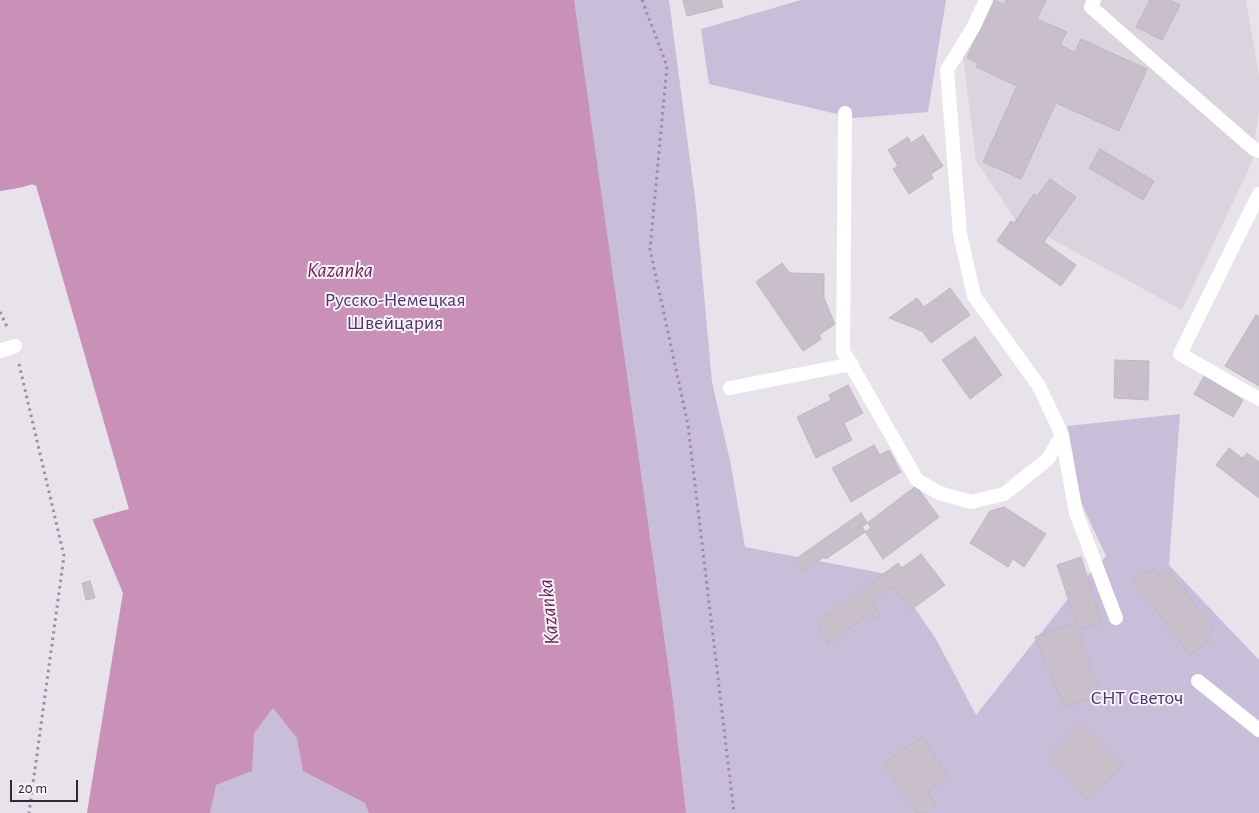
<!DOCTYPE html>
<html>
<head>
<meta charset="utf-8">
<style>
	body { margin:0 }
	#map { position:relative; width:1259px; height:813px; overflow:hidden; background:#e8e3eb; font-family:"Alegreya Sans",sans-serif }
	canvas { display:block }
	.scale { position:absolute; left:10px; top:780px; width:68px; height:22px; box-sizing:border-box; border:2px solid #37253a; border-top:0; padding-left:6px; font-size:15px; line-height:18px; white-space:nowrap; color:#37253a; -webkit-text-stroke:4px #f6f3f8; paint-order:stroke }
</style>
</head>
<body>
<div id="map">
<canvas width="1259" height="813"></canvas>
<div class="scale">20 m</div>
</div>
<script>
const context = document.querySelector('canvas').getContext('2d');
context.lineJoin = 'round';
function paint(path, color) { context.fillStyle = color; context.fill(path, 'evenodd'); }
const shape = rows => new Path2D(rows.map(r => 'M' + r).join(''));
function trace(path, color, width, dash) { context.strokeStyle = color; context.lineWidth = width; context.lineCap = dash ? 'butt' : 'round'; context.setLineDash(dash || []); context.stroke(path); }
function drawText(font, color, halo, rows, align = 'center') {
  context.font = font + ' "Alegreya Sans",sans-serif'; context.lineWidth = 4; context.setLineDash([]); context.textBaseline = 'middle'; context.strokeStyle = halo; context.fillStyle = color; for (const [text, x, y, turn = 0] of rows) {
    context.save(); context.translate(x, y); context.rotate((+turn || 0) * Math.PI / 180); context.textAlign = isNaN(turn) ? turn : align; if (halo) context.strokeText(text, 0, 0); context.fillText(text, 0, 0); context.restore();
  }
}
paint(shape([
	[990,0,1246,0,1259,75,1259,110,1252,162,1182,310,1015,219,976,161,963,57]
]), '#dbd4de');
paint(shape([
	[0,0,669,0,696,206,712,382,731,465,745,547,892,575,936,639,976,715,1079,585,1106,556,1078,496,1067,426,1180,414,1169,565,1259,660,1259,813,87,813,123,593,92,518,129,509,36,185,0,191],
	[801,0,946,0,928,112,854,118,709,84,701,29]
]), '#c9bed9');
paint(shape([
	[0,0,574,0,672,693,686,813,369,813,365,803,303,771,297,738,273,708,254,733,252,771,216,785,210,813,87,813,123,593,92,518,129,509,36,185,0,191]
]), '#c991b8');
paint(shape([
	[33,184,128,509,90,520,91,516,126,508,34,188,0,194]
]), '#e8e3eb');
const building = shape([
	[683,0,721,0,723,7,687,16,683,0],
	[993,0,1004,4,1006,0,1046,0,1037,19,1067,32,1060,45,1075,52,1081,39,1147,69,1119,131,1056,103,1021,179,983,162,1017,86,976,67,978,63,967,58,993,0],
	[1150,0,1170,0,1180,5,1162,40,1136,27,1150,0],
	[923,135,943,166,931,174,933,178,909,194,893,169,898,166,888,150,908,137,911,143,923,135],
	[1100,149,1154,181,1143,200,1089,168,1100,149],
	[1050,179,1076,197,1044,242,1076,265,1061,286,997,241,1011,221,1014,223,1034,194,1037,196,1050,179],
	[782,263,790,273,824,274,824,298,835,324,819,335,821,339,803,351,756,282,782,263],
	[950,288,970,315,931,343,922,331,889,318,917,298,924,307,950,288],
	[1256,315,1259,317,1259,386,1225,366,1256,315],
	[975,337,1002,375,970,399,942,360,975,337],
	[1115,360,1149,361,1148,400,1114,398,1115,360],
	[1204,376,1243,400,1233,417,1194,394,1204,376],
	[848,385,863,413,844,423,852,440,816,458,797,417,831,400,829,395,848,385],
	[874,445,880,455,889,450,901,472,851,502,832,468,874,445],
	[1229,448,1242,458,1247,453,1259,462,1259,498,1216,465,1229,448],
	[916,486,939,517,883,559,862,527,916,486],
	[1004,507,1046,534,1024,567,1013,559,1008,567,970,543,990,511,1004,507],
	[861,513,871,528,826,559,824,557,802,572,794,560,861,513],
	[921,554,945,585,911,610,893,586,871,602,881,616,875,620,870,613,828,645,818,622,898,563,902,568,921,554],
	[1081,557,1102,623,1078,630,1100,696,1064,707,1035,637,1076,623,1057,565,1081,557],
	[1155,570,1162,579,1170,572,1213,627,1205,633,1210,640,1190,655,1133,581,1144,572,1155,570],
	[90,581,95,598,86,600,82,583,90,581],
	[1083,723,1123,766,1087,799,1048,755,1083,723],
	[922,737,948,777,928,792,936,805,926,813,917,813,883,763,922,737]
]);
paint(building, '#c8bfcb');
trace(building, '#c0b6c4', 1);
trace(shape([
	[642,0,667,66,650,249,688,425,734,813],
	[0,312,8,329],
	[19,364,64,556,29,813]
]), '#a587aa', 3, [2.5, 4]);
trace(shape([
	[1094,0,1091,7,1254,149,1259,151],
	[845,113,843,351,917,480,939,493,971,502,1004,494,1048,459,1062,435,1039,386,974,296,960,234,947,70,973,28,986,0],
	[0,351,15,346],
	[730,388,852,364],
	[1062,435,1076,513,1116,618],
	[1198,681,1259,730]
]), '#fff', 14);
trace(shape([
	[1259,194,1180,354,1259,399]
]), '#fff', 14);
drawText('20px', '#52346c', '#f6f3f8', [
	["Русско-Немецкая",395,300],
	["Швейцария",395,323],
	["СНТ Светоч",1137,698]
]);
drawText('italic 21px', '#6e2658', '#f6f3f8', [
	["Kazanka",340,271],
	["Kazanka",549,612,-96]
]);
</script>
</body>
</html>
